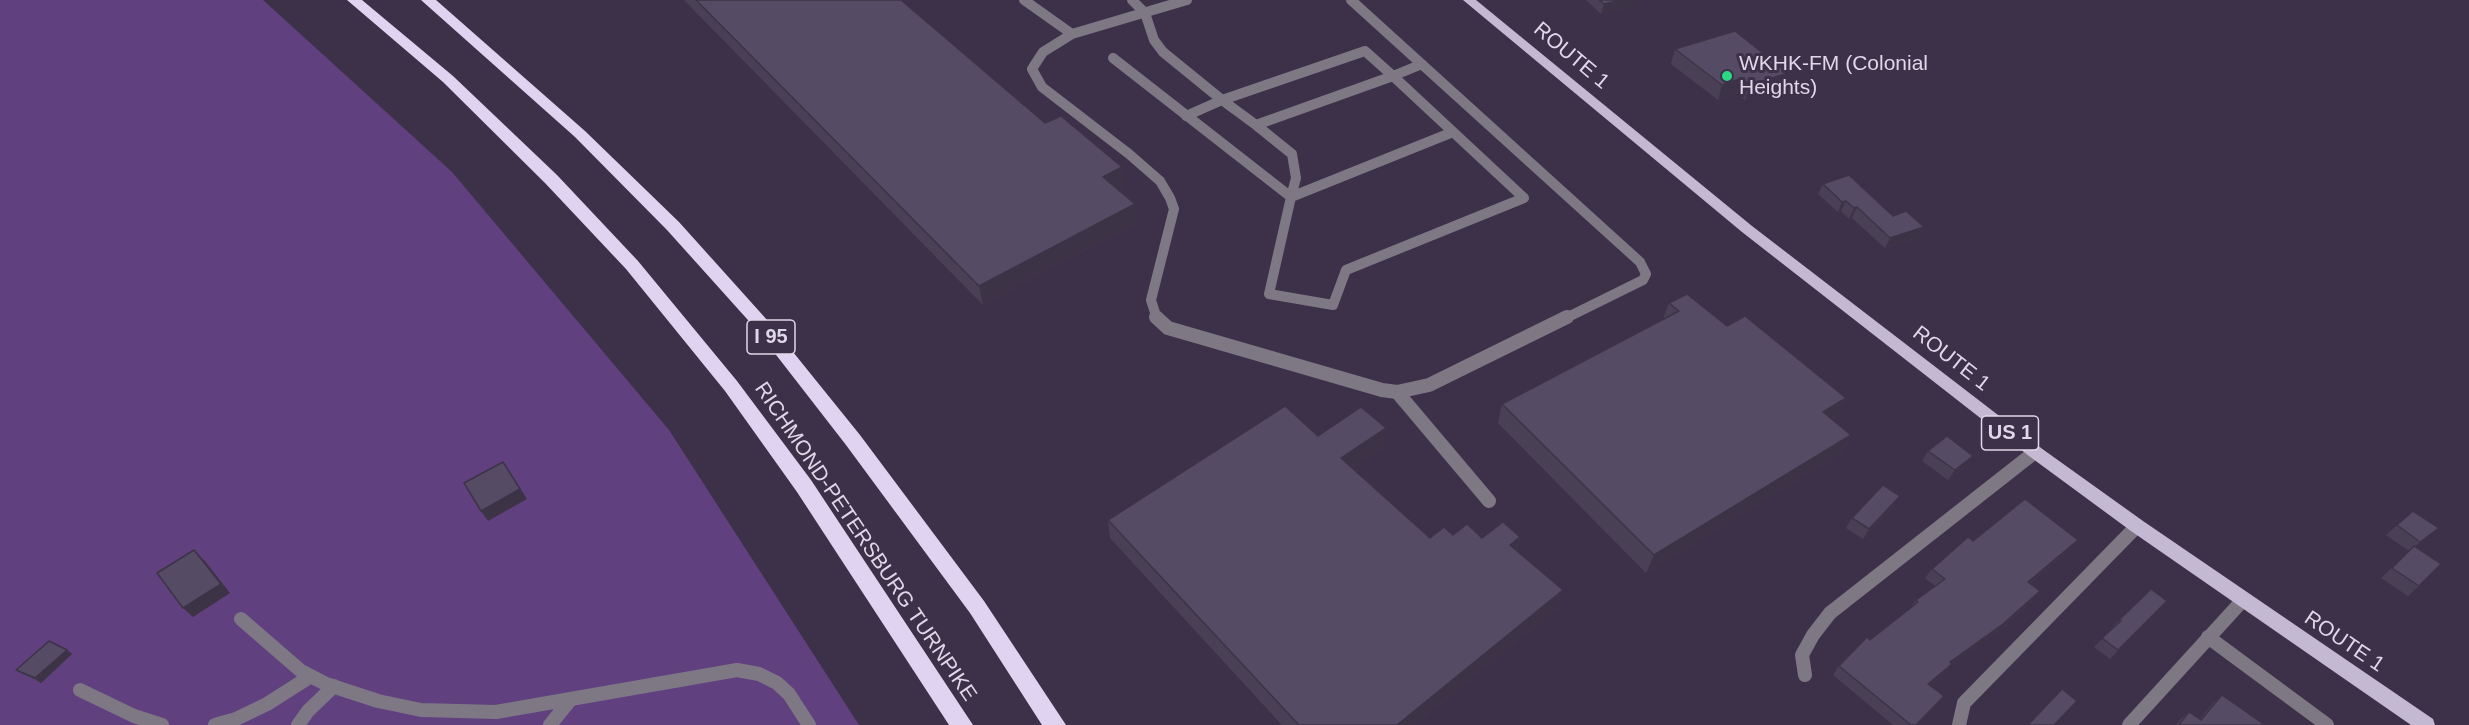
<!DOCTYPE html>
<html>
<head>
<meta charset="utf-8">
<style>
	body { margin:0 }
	canvas { display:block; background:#3c3149 }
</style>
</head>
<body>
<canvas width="2469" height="725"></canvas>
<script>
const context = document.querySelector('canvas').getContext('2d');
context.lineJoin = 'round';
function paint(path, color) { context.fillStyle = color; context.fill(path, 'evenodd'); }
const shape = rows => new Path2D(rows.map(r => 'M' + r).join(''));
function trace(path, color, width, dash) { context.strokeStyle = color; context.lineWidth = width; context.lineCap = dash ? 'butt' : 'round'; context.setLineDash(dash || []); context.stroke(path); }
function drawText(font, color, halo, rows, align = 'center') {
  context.font = font + ' Arial,sans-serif'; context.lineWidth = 6; context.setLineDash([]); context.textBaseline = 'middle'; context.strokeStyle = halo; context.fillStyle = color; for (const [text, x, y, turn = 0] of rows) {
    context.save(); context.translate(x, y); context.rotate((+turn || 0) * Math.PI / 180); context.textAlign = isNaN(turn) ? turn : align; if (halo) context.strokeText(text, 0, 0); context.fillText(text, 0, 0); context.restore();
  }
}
paint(shape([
	[0,0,263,0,452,172,669,430,859,725,0,725]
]), '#60407f');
trace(shape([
	[1024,0,1072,34],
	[1132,0,1145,13,1154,40,1163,52,1222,100,1365,51,1393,76,1256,125,1292,154,1296,178,1291,197],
	[1351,0,1640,262,1646,274,1643,280,1564,319],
	[1113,58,1291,197,1269,294,1333,305,1346,270,1524,198,1393,76,1422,64],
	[1186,116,1222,100,1256,125],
	[1291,197,1453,132],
	[1157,319,1151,300,1174,209,1170,198,1160,181,1129,154,1042,87,1032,69,1043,52,1072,34,1187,0]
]), '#7e7885', 10);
trace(shape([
	[1156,317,1168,328,1382,390,1397,392,1429,385,1567,317],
	[1397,392,1489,501],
	[241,619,301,671,326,684,378,701,421,710,496,712,737,670,759,674,777,683,789,694,809,725],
	[2208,637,2327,725],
	[80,690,134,716,162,725],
	[215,725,236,719,267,704,311,676],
	[298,725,308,711,334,686],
	[550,725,571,699]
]), '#7e7885', 14);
trace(shape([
	[1805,675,1802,655,1813,635,1830,613,2035,452],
	[1959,725,1964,703,2137,526],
	[2129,725,2243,600]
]), '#7e7885', 14);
paint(shape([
	[1463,0,1476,0,1752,226,2041,448,2143,521,2433,719,2435,725,2411,725,2131,531,2029,456,1742,232,1463,0]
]), '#c4b9d2');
paint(shape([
	[347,0,362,0,453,76,557,175,638,261,737,381,811,480,973,725,949,725,797,492,725,391,626,269,545,183,443,82,347,0],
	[421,0,436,0,585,131,679,222,768,321,860,435,984,601,1066,725,1042,725,970,613,846,445,756,329,667,230,575,137,421,0]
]), '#e0d2f1');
paint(shape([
	[684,0,901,0,1045,123,1122,167,1124,186,1118,189,1136,223,983,305],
	[1586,0,1638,0,1637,5,1617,11,1601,14],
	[1675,49,1783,88,1745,100,1737,93,1718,100,1671,64],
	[1823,184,1893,216,1924,227,1919,237,1885,248,1852,218,1849,219,1841,211,1838,212,1818,194],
	[1669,303,1727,326,1846,398,1836,417,1832,420,1851,435,1841,453,1646,573,1498,423,1502,404,1663,319],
	[1383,447,1352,468,1430,538,1453,535,1482,538,1520,537,1517,550,1557,608,1414,725,1282,725,1110,538,1108,520],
	[1928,451,1966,466,1948,480,1922,461],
	[1894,506,1863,539,1846,528,1852,518],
	[2413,511,2439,528,2415,547,2419,586,2408,596,2381,578,2409,551,2386,535],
	[2078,540,2070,549,2030,583,2032,601,1996,633,1951,665,1945,673,1930,685,1936,705,1917,725,1893,725,1833,675,1839,666,1910,608,1916,600,1935,586,1925,578,1932,569,1973,541],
	[2167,601,2110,659,2094,647,2112,629,2111,629,2119,620],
	[67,650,72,654,41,683,23,674,16,670],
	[2222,695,2265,725,2176,725,2180,720,2189,712,2200,719,2213,703]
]), '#4a4056');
paint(shape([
	[1621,0,1638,0,1637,5,1617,11,1601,14,1604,4],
	[1788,73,1783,88,1745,100,1750,85],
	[1742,78,1737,93,1718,100,1722,85],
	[1122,167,1124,186,1105,196,1103,177],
	[1846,201,1841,211,1838,212,1842,202],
	[1135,204,1136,223,983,305,979,286],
	[1857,207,1852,218,1849,219,1854,208],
	[1924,227,1919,237,1885,248,1890,238],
	[1846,398,1836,417,1813,431,1823,412],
	[1386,428,1383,447,1339,477,1341,458],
	[1851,435,1841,453,1646,573,1654,555],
	[1973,456,1966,466,1948,480,1955,470],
	[503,462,527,499,488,521,481,511],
	[1900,496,1894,506,1863,539,1869,529],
	[2439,528,2427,538,2409,551,2420,542],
	[1520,537,1515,555,1510,545],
	[2078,540,2070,549,2020,591,2028,582],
	[194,550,204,560,230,593,193,617,183,608],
	[1563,590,1557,608,1414,725,1397,725],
	[2040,591,2032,601,1996,633,1951,665,1945,673,1921,693,1928,684,1950,662],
	[67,650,72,654,41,683,35,678]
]), '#3c3446');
const building = shape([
	[696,0,901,0,1045,123,1061,116,1122,167,1103,177,1135,204,979,286,696,0],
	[1599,0,1621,0,1604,4,1599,0],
	[1735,31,1788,73,1750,85,1742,78,1722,85,1675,49,1735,31],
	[1849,175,1893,216,1906,211,1924,227,1890,238,1857,207,1854,208,1846,201,1842,202,1823,184,1849,175],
	[1687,294,1727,326,1745,316,1846,398,1823,412,1851,435,1654,555,1502,404,1679,311,1669,303,1687,294],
	[1285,406,1318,436,1361,407,1386,428,1341,458,1430,538,1444,527,1453,535,1467,524,1482,538,1503,522,1520,537,1510,545,1563,590,1397,725,1299,725,1108,520,1285,406],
	[1947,436,1973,456,1955,470,1928,451,1947,436],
	[503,462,520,489,481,511,464,483,503,462],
	[1883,485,1900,496,1869,529,1852,518,1883,485],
	[2025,499,2078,540,2028,582,2040,591,2003,624,1950,662,1952,664,1928,684,1944,696,1916,725,1911,725,1839,666,1867,637,1870,640,1918,602,1916,600,1945,579,1932,569,1968,537,1973,541,2025,499],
	[2413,511,2439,528,2420,542,2397,525,2413,511],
	[2414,546,2441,564,2419,586,2392,568,2414,546],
	[194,550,221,584,183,608,157,573,194,550],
	[2151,589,2167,601,2118,650,2102,638,2121,621,2119,620,2151,589],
	[49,641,67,650,35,678,16,670,49,641],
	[2062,689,2077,701,2054,725,2028,725,2062,689],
	[2222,695,2265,725,2179,725,2189,712,2201,720,2222,695]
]);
paint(building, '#564b64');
trace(building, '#3c3446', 1.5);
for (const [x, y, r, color] of [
	[1727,76,6,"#2bd884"]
]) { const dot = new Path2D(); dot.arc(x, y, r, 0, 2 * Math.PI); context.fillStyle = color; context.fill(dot); trace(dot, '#3c3149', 2); }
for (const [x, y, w] of [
	[771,337,48],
	[2010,433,57]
]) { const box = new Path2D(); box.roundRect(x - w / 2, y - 17, w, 34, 4.5); context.fillStyle = '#3c3149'; context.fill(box); trace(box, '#dfd8e8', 1.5); }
drawText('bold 20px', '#dfd8e8', null, [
	["I 95",771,337],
	["US 1",2010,433]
]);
drawText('21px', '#dfd8e8', '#3c3149', [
	["ROUTE 1",1571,56,40],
	["ROUTE 1",1951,359,38],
	["RICHMOND-PETERSBURG TURNPIKE",865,542,56],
	["ROUTE 1",2344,642,34]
]);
drawText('21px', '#dfd8e8', '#3c3149', [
	["WKHK-FM (Colonial",1739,64],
	["Heights)",1739,88]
], 'left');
</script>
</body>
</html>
